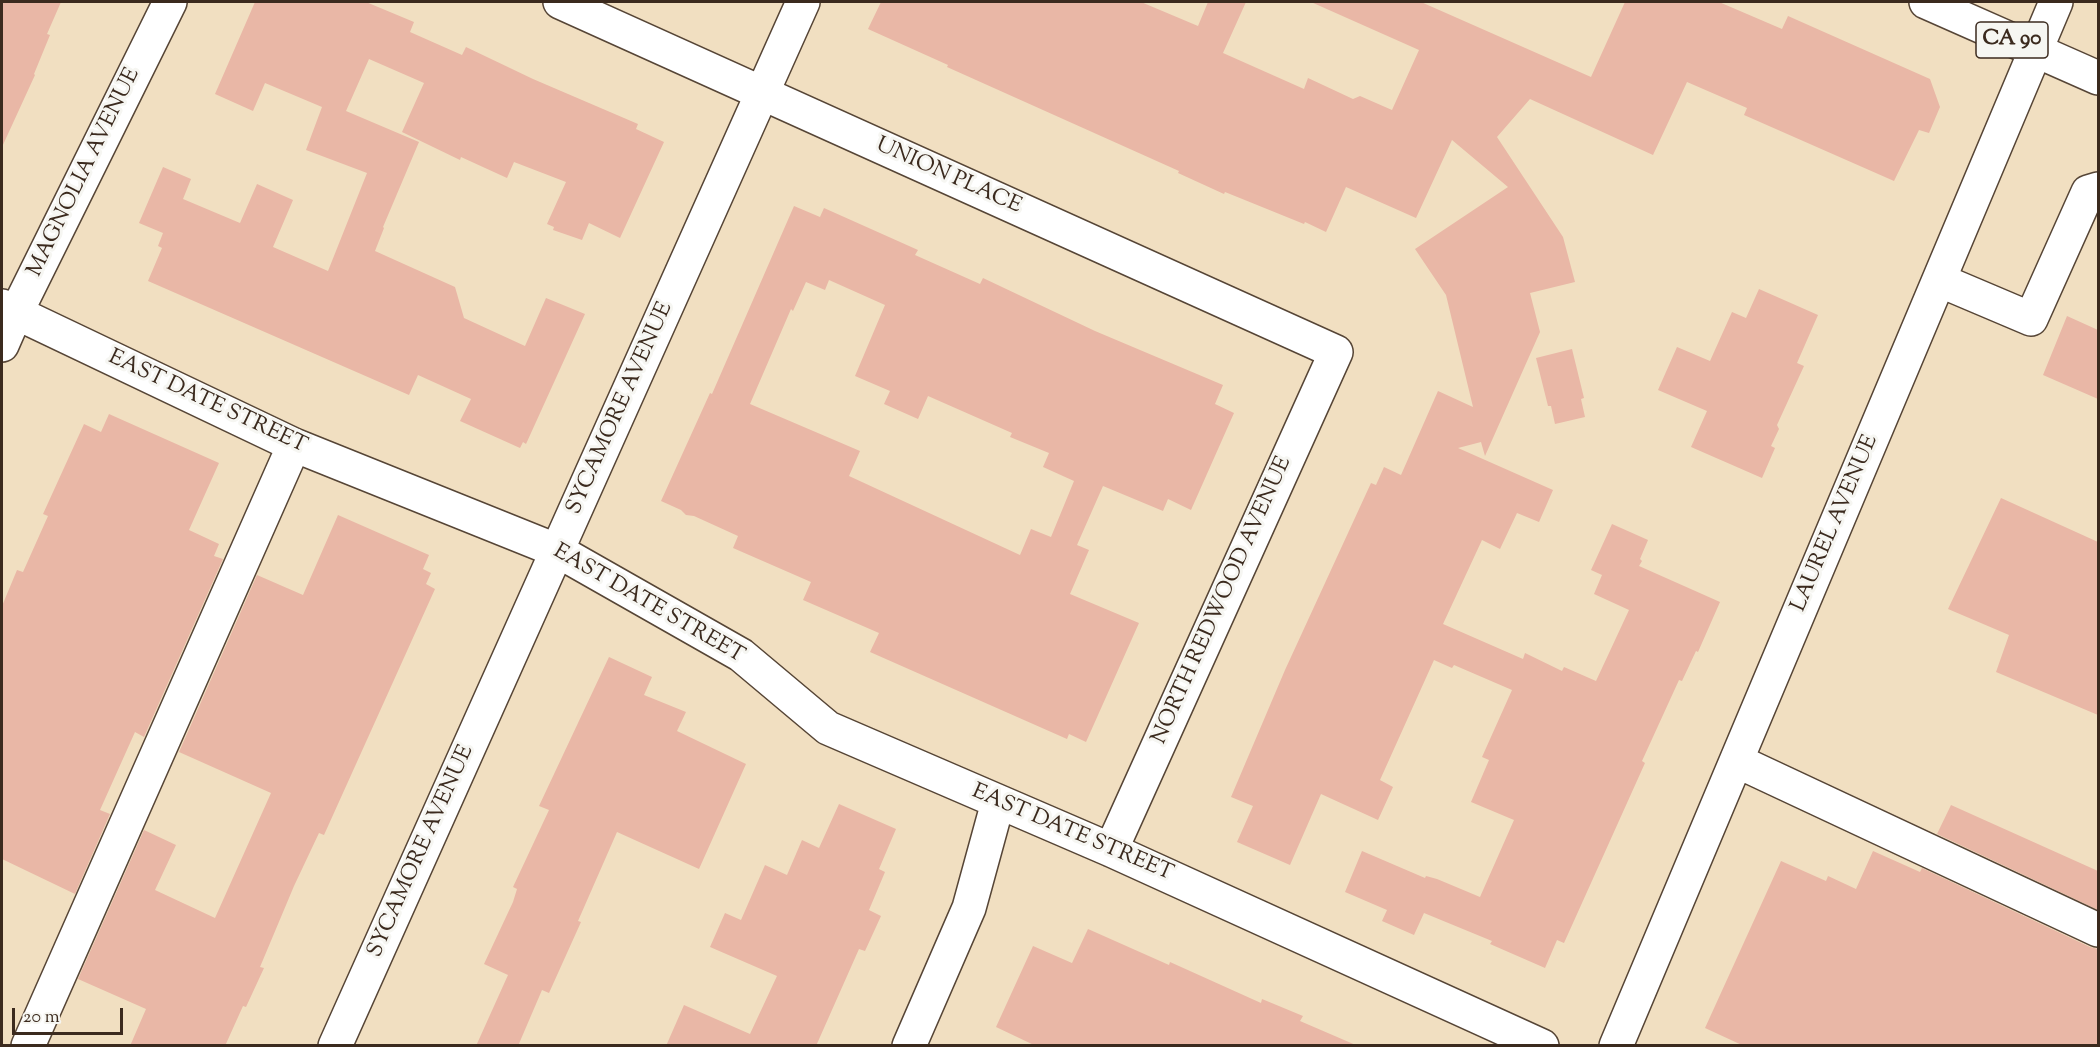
<!DOCTYPE html>
<html>
<head>
<meta charset="utf-8">
<style>
	body { margin:0 }
	#map { position:relative; width:2100px; height:1047px; overflow:hidden; background:#f1dfc1; font-family:"Sorts Mill Goudy",serif }
	canvas { display:block }
	.frame { position:absolute; inset:0; border:3px solid #3b2a1e; pointer-events:none }
	.scale { position:absolute; left:12px; top:1008px; width:111px; height:27px; box-sizing:border-box; border:3px solid #3b2a1e; border-top:0; padding-left:8px; font-size:18px; line-height:21px; white-space:nowrap; color:#3b2a1e; -webkit-text-stroke:4px #f6f6f2; paint-order:stroke }
</style>
</head>
<body>
<div id="map">
<canvas width="2100" height="1047"></canvas>
<div class="frame"></div>
<div class="scale">20 m</div>
</div>
<script>
const context = document.querySelector('canvas').getContext('2d');
context.lineJoin = 'round';
function paint(path, color) { context.fillStyle = color; context.fill(path, 'evenodd'); }
const shape = rows => new Path2D(rows.map(r => 'M' + r).join(''));
function trace(path, color, width, dash) { context.strokeStyle = color; context.lineWidth = width; context.lineCap = dash ? 'butt' : 'round'; context.setLineDash(dash || []); context.stroke(path); }
function drawText(font, color, halo, rows, align = 'center') {
  context.font = font + ' "Sorts Mill Goudy",serif'; context.lineWidth = 6; context.setLineDash([]); context.textBaseline = 'middle'; context.strokeStyle = halo; context.fillStyle = color; for (const [text, x, y, turn = 0] of rows) {
    context.save(); context.translate(x, y); context.rotate((+turn || 0) * Math.PI / 180); context.textAlign = isNaN(turn) ? turn : align; if (halo) context.strokeText(text, 0, 0); context.fillText(text, 0, 0); context.restore();
  }
}
paint(shape([
	[2,2,61,2,47,34,50,35,34,74,35,75,2,147],
	[255,2,366,2,414,22,410,32,462,55,466,47,533,79,638,124,636,129,664,142,620,238,589,223,582,240,553,230,554,227,547,224,566,182,514,162,507,178,461,157,460,160,402,132,424,83,369,59,346,111,419,142,383,227,384,228,375,251,455,287,464,318,525,346,546,298,585,314,526,444,523,442,520,448,460,421,471,399,418,375,409,395,148,281,162,248,158,246,163,233,139,223,163,167,191,179,183,199,240,223,257,184,293,200,273,247,328,271,367,173,306,150,322,107,265,83,253,111,215,94],
	[881,2,1141,2,1198,26,1208,2,1246,2,1223,53,1304,89,1308,78,1353,99,1360,96,1392,110,1419,50,1311,2,1421,2,1591,77,1625,2,1719,2,1782,29,1788,16,1930,79,1940,107,1929,133,1919,130,1894,181,1744,115,1747,108,1687,82,1653,155,1530,99,1497,137,1563,237,1575,282,1530,293,1540,332,1485,456,1481,442,1458,448,1553,490,1539,522,1517,513,1500,549,1482,540,1443,624,1523,659,1525,653,1562,671,1564,667,1596,681,1629,610,1594,594,1602,575,1591,570,1612,524,1648,540,1640,559,1642,561,1639,566,1720,602,1698,652,1696,651,1682,681,1679,680,1642,761,1645,763,1564,943,1557,940,1545,968,1490,944,1492,941,1424,913,1414,935,1382,921,1387,910,1345,892,1362,851,1425,878,1426,876,1437,879,1480,897,1514,820,1471,802,1489,760,1482,757,1512,690,1454,665,1452,668,1434,660,1380,780,1393,787,1378,820,1321,794,1290,865,1237,842,1253,806,1231,797,1285,670,1371,483,1376,485,1384,467,1401,475,1438,391,1473,407,1446,295,1415,249,1508,187,1452,140,1416,218,1346,187,1326,232,1305,222,1304,224,1225,192,1224,194,1178,173,1179,171,947,67,948,65,868,29],
	[794,206,820,217,824,208,918,250,915,255,980,284,983,278,1095,331,1223,385,1215,404,1234,413,1191,510,1168,499,1163,511,1103,486,1077,545,1089,550,1070,594,1139,623,1086,742,1069,734,1067,739,870,652,879,633,803,600,811,582,733,548,738,536,694,516,686,515,681,510,661,501,710,393,712,394],
	[829,280,885,305,855,376,890,391,884,404,918,419,928,396,1012,433,1010,437,1049,453,1043,467,1074,481,1051,537,1031,529,1020,555,849,476,860,451,750,404,791,309,793,311,806,282,825,290],
	[1759,289,1818,315,1797,363,1804,366,1777,425,1779,429,1771,446,1775,448,1762,478,1691,447,1707,411,1658,390,1677,347,1710,361,1732,312,1746,318],
	[2067,316,2098,330,2098,399,2043,375],
	[1572,349,1584,398,1581,399,1585,417,1555,424,1551,406,1548,406,1536,358],
	[109,414,219,463,189,530,219,544,214,556,223,559,144,737,135,732,100,810,110,814,75,894,2,859,2,606,17,570,23,572,48,516,43,514,84,424,101,432],
	[2001,498,2098,542,2098,715,1996,672,2009,635,1948,609],
	[338,515,429,555,423,569,431,573,426,584,435,589,324,835,319,833,294,886,260,967,264,968,246,1007,243,1006,225,1046,130,1046,146,1009,78,979,144,830,176,845,155,890,215,918,271,793,179,752,257,575,303,595],
	[609,657,652,677,644,695,686,712,677,731,746,764,699,869,617,832,578,921,581,922,549,993,542,990,518,1046,476,1046,508,975,484,964,513,902,517,889,513,887,549,810,539,806],
	[839,804,896,829,879,869,885,872,869,910,881,916,865,951,859,949,816,1046,666,1046,684,1005,750,1034,777,976,710,947,725,913,741,920,765,865,787,875,802,840,819,848],
	[1951,805,2098,871,2098,910,1937,834],
	[1873,851,1920,872,1922,868,2090,947,2098,949,2098,1046,1744,1046,1705,1028,1781,861,1826,881,1828,876,1856,889],
	[1088,929,1169,965,1170,962,1261,1003,1262,999,1303,1016,1300,1021,1358,1046,1036,1046,996,1027,1033,946,1072,963]
]), '#e9b7a6');
const minor = shape([
	[560,2,1336,352,1111,850],
	[1939,280,2031,319,2088,192,2098,189],
	[2,306,294,445,558,551,741,655,828,728,1111,850,1542,1046],
	[2,345,16,313,170,2],
	[1737,761,2098,930],
	[28,1046,294,445],
	[335,1046,803,2],
	[909,1046,969,908,998,802],
	[1616,1046,2056,2]
]);
const major = shape([
	[1926,2,2098,78]
]);
trace(minor, '#564536', 36);
trace(major, '#564536', 36);
trace(minor, '#fff', 33);
trace(major, '#fff', 33);
for (const [x, y, w] of [
	[2012,40,72]
]) { const box = new Path2D(); box.roundRect(x - w / 2, y - 18, w, 36, 4.5); context.fillStyle = '#f6f6f2'; context.fill(box); trace(box, '#3b2a1e', 1.5); }
drawText('bold 21px', '#3b2a1e', null, [
	["CA 90",2012,40]
]);
drawText('22px', '#3b2a1e', '#f6f6f2', [
	["MAGNOLIA AVENUE",85,173,-64],
	["UNION PLACE",948,177,24],
	["EAST DATE STREET",207,403,25],
	["SYCAMORE AVENUE",621,409,-66],
	["LAUREL AVENUE",1836,524,-67],
	["NORTH REDWOOD AVENUE",1223,601,-66],
	["EAST DATE STREET",648,605,30],
	["EAST DATE STREET",1072,834,23],
	["SYCAMORE AVENUE",422,852,-66]
]);
</script>
</body>
</html>
